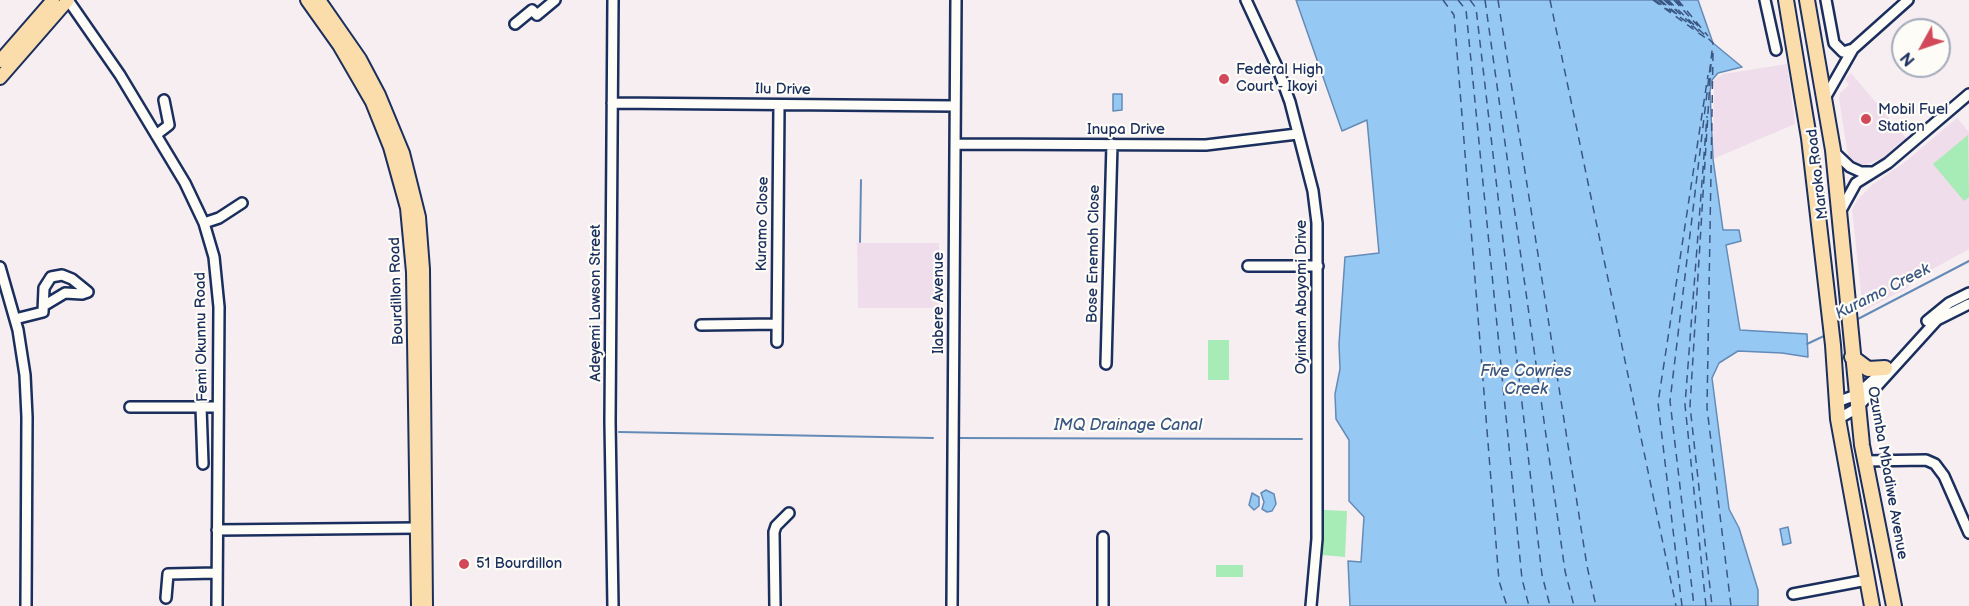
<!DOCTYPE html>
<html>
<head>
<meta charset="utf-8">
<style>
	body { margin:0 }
	#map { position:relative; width:1969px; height:606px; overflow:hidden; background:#f7eef2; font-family:"Balsamiq Sans",sans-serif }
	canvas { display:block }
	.north { position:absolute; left:1891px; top:18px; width:60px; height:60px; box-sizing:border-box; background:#fdfcf7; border:2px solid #a3aaba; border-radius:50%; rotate:230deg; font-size:16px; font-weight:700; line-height:24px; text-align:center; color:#1b2f5e }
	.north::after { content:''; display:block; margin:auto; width:21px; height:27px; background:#d1495b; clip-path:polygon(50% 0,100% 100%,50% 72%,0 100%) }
</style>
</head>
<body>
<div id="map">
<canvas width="1969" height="606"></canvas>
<div class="north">N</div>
</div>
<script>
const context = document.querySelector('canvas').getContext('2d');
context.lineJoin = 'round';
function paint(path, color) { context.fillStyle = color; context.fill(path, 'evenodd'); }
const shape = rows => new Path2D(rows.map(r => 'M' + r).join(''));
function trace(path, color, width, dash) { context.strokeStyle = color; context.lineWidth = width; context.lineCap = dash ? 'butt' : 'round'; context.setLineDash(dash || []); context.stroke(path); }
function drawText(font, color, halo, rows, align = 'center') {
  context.font = font + ' "Balsamiq Sans",sans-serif'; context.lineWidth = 4.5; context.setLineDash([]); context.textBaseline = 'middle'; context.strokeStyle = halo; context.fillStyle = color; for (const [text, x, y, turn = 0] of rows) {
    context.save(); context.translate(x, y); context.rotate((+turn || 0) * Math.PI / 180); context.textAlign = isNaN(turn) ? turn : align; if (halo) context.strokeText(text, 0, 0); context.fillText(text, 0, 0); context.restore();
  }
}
paint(shape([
	[1787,64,1795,124,1713,159,1714,80,1723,74],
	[1851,73,1907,139,1886,156,1862,167,1848,156,1839,99,1840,93,1849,85,1845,79],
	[1957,118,1969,132,1969,249,1915,279,1907,288,1863,311,1852,209,1858,199,1872,185,1905,162],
	[857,243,939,243,939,308,858,308]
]), '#f0ddec');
paint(shape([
	[1968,135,1969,197,1964,201,1933,164],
	[1208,340,1229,340,1229,380,1208,380],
	[1324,510,1347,511,1345,557,1322,555],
	[1216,565,1243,565,1243,577,1216,577]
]), '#a7ebb6');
const water = shape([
	[1296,0,1698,0,1713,43,1742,67,1718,73,1712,80,1710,91,1713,159,1723,230,1739,230,1741,241,1726,245,1740,330,1807,334,1808,357,1782,353,1738,351,1719,363,1712,378,1729,509,1739,528,1758,590,1758,606,1350,606,1348,561,1361,562,1364,517,1349,501,1349,440,1336,419,1335,394,1340,369,1339,344,1345,257,1379,253,1367,120,1342,131,1296,0],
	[1113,94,1122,94,1122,110,1113,111,1113,94],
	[1266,490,1274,494,1276,504,1272,511,1267,512,1262,509,1264,502,1261,493,1266,490],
	[1252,493,1259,497,1259,506,1254,510,1249,505,1252,493],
	[1788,527,1791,543,1783,545,1780,529,1788,527]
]);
paint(water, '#95c9f3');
trace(water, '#648bb7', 1.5);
trace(shape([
	[860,242,861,180],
	[1856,320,1969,261],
	[1807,344,1826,335],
	[619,432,933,438],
	[957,438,1302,439]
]), '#648bb7', 2);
trace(shape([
	[1443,0,1454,15,1499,581,1507,606],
	[1458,0,1466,10,1522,579,1529,606],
	[1470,0,1476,8,1542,575,1550,606],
	[1485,0,1565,571,1574,606],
	[1498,0,1587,566,1596,606],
	[1550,0,1676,606],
	[1653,0,1707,39],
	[1655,0,1671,12],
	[1658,0,1693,27],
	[1660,0,1677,14],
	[1664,0,1694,26],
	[1666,0,1677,10],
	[1668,0,1713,43,1670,401,1694,606],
	[1674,0,1698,26],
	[1676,0,1681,6],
	[1678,0,1708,36],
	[1693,26,1700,33],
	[1713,53,1707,408,1731,606],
	[1711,64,1690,406,1712,606],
	[1682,606,1658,403,1708,75],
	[1706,606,1685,405,1707,116]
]), '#3a5683', 1.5, [8, 6]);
const minor = shape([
	[68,0,120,75,185,183,204,223,214,257,219,307,217,606],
	[613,0,610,422,613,606],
	[1246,0,1278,69,1290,102,1313,191,1317,223,1317,539,1311,606],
	[1765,0,1776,50],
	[1826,0,1834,43,1843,52,1853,49,1908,0],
	[515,24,532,10,537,15,555,0],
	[1825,98,1853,49],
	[612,103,954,106],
	[156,135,169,125,164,100],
	[955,144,1206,145,1297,134],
	[1833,151,1850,167,1861,172,1871,172],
	[1840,212,1856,183,1888,163,1969,94],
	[204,223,219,218,242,203],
	[1248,266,1318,266],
	[0,267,18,330,25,375,27,417,26,606],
	[15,319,43,312,44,288,51,277,62,275,72,279,88,292,82,294,65,293,45,305],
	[1927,321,1949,303,1969,293],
	[701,325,777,324],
	[777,342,779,106],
	[1106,364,1112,144],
	[1837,402,1856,395,1882,372],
	[130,407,218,407],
	[201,407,203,464],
	[1838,419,1857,408,1937,320,1969,304],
	[1865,461,1926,460,1935,464,1944,476,1969,533],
	[217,530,417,528],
	[1793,594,1867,580],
	[166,598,168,574,217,573],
	[775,606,774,532,776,526,789,513],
	[952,606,956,0],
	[1103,606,1103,537]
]);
const major = shape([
	[307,0,339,45,372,102,390,147,407,208,413,272,418,606],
	[319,0,360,59,379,95,403,153,419,217,423,269,426,606],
	[0,61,53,0],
	[0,78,68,0]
]);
const highway = shape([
	[1786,0,1809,138,1833,345,1838,419,1872,606],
	[1807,0,1833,150,1862,445,1894,606],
	[1852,357,1868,369,1885,368]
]);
trace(minor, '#1b2f5e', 14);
trace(major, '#1b2f5e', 16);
trace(highway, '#1b2f5e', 18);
trace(minor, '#fdfcf7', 9);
trace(major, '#faddab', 12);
trace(highway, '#faddab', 14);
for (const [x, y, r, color] of [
	[1224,79,6,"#d1495b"],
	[1866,119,6,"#d1495b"],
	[464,564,6,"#d1495b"]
]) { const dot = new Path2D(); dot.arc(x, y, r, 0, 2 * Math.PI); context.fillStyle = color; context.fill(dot); trace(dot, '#fdfcf7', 2); }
drawText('15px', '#1b2f5e', '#fdfcf7', [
	["Federal High",1236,70],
	["Court - Ikoyi",1236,87],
	["Mobil Fuel",1878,110],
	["Station",1878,127],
	["51 Bourdillon",476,564]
], 'left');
drawText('15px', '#1b2f5e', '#fdfcf7', [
	["Ilu Drive",783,90,1],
	["Inupa Drive",1126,130],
	["Maroko Road",1818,174,-97],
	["Kuramo Close",763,224,-89],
	["Bose Enemoh Close",1094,254,-89],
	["Bourdillon Road",397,291,-92],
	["Oyinkan Abayomi Drive",1302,297,-90],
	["Adeyemi Lawson Street",596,303,-90],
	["Ilabere Avenue",939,303,-90],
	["Femi Okunnu Road",202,337,-91],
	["Ozumba Mbadiwe Avenue",1887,473,80]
]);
drawText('italic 16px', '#3a5683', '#fdfcf7', [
	["Kuramo Creek",1883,292,-27],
	["Five Cowries",1526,372],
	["Creek",1526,390],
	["IMQ Drainage Canal",1128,426]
]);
</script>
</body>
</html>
